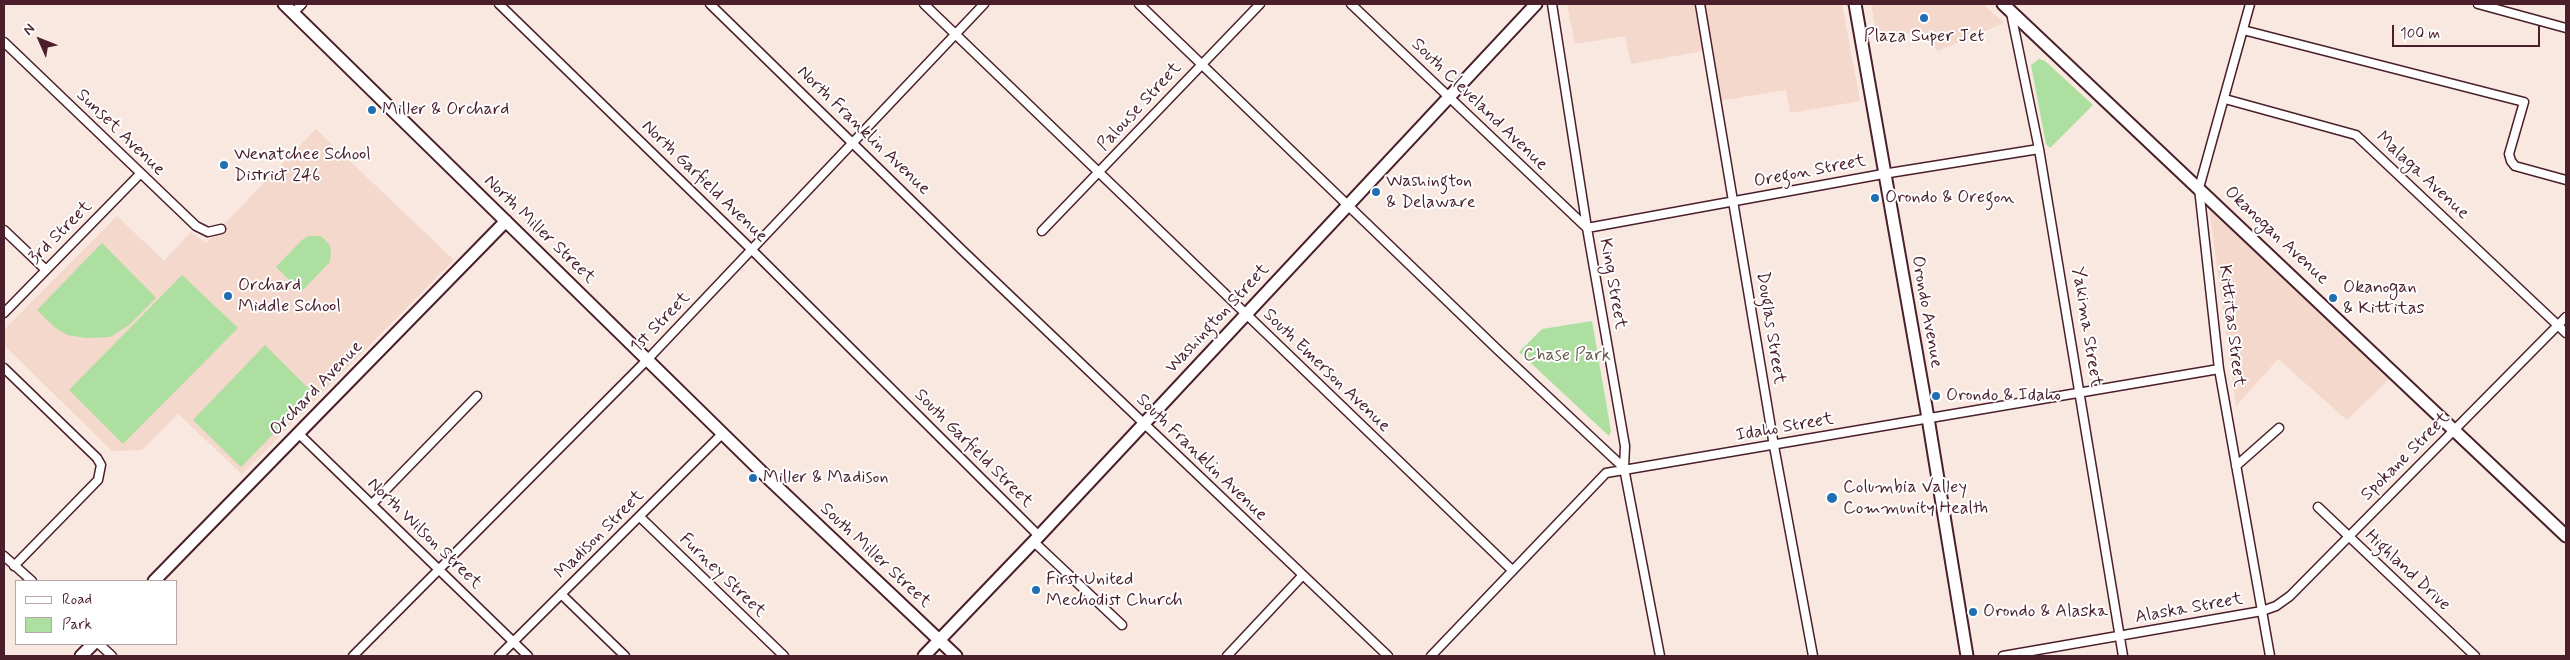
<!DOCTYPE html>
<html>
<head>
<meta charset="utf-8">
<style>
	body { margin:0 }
	#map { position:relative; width:2570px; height:660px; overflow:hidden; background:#f8e8e0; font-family:Mynerve,sans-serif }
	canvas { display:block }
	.frame { position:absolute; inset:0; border:5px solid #4a1f2b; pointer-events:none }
	.legend { position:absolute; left:15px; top:580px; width:162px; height:65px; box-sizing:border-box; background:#fff; border:1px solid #b7a5aa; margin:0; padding:6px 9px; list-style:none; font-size:15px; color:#4a1f2b }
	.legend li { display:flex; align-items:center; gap:10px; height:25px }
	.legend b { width:25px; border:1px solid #b7a5aa }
	.north { position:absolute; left:15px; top:15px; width:50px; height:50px; -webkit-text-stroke:4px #fff; paint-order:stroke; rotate:314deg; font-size:14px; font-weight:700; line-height:20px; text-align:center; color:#4a1f2b }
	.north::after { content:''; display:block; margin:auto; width:18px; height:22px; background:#4a1f2b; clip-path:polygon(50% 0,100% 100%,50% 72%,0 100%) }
	.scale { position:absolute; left:2392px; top:25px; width:148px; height:22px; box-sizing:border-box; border:2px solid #4a1f2b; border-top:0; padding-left:6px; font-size:15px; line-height:18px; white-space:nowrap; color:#4a1f2b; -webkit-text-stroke:4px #fff; paint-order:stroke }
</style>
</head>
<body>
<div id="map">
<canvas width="2570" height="660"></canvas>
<div class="frame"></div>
<ul class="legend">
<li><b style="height:6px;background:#fff"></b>Road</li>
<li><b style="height:14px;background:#acdfa0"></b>Park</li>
</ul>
<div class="north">N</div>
<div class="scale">100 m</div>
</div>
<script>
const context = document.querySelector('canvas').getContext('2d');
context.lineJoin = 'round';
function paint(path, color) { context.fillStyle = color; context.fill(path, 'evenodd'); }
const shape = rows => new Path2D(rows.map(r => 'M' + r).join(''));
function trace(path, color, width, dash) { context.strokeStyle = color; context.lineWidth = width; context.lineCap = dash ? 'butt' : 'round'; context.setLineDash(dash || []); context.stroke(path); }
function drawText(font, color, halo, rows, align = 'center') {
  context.font = font + ' Mynerve,sans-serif'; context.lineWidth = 4; context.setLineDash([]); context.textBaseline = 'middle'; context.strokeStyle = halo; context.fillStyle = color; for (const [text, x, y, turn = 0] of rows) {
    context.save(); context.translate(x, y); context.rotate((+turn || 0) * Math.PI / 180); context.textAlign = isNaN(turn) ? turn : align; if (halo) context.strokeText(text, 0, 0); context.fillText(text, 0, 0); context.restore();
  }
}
paint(shape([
	[1567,4,1842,4,1860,101,1790,113,1786,90,1712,102,1703,51,1631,64,1625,36,1575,44],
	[1871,4,1983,4,2004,23,1938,51,1914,32,1878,40],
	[316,129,454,260,242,474,178,414,142,450,112,451,4,345,4,330,117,216,164,261,191,232,206,243],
	[2209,206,2389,379,2347,420,2278,359,2236,406]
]), '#f3d8cb');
paint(shape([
	[2039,59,2045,61,2093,105,2050,148,2046,144,2031,65],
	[309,236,321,236,330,245,331,256,329,263,301,292,276,267,302,240],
	[102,243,156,298,129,325,110,337,86,338,67,335,53,326,37,310],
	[182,275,238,328,123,444,69,390],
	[1592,321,1611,431,1609,436,1519,352,1542,329],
	[265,345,313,393,241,467,193,420]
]), '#acdfa0');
const street = shape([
	[499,4,752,250,1039,536],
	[710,4,962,250,1388,656],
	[924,4,1512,570],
	[1139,4,1498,350,1624,468],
	[1351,4,1587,228,1883,174,2039,149],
	[1552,4,1587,228,1625,446,1624,468,1660,656],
	[1700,4,1774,446,1813,656],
	[2250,4,2199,188,2219,369,2270,656],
	[2478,4,2566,28],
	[293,13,302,4],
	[2011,13,2039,149,2123,656],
	[2243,30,2524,102,2509,154,2511,161,2515,166,2566,180],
	[4,42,196,226,208,232,221,229],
	[2225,99,2356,135,2566,333],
	[4,230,46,270],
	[1042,231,1260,4],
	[4,313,140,174],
	[4,368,97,458,101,465,98,480,14,566],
	[298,433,528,656],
	[2236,466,2279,428],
	[372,504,477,396],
	[2318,507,2475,656],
	[640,517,784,656],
	[1034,542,1122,625],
	[4,556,32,581],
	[561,594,625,656],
	[99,644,112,656],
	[353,656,647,360,984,4],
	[499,656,722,434],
	[1227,656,1302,576],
	[1431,656,1606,473,2219,369],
	[2003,656,2262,611,2276,606,2290,596,2566,317]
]);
const secondary = shape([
	[284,4,770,480,956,656],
	[1855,4,1928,418,1967,656],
	[2003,4,2566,536],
	[154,581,506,221],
	[81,656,93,644],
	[924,656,1039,536,1536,4]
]);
trace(street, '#4a1f2b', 11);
trace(secondary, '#4a1f2b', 15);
trace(street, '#fff', 8);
trace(secondary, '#fff', 11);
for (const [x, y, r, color] of [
	[1924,18,5,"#1f6fb2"],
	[372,110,5,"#1f6fb2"],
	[224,165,5,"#1f6fb2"],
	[1376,192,5,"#1f6fb2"],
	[1875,198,5,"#1f6fb2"],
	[228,296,5,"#1f6fb2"],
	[2333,298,5,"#1f6fb2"],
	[1936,396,5,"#1f6fb2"],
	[753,478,5,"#1f6fb2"],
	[1832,498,6,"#1f6fb2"],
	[1036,590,5,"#1f6fb2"],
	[1973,612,5,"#1f6fb2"]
]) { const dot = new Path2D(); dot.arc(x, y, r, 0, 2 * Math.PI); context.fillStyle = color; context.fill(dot); trace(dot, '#fff', 2); }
drawText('18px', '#4a1f2b', '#fff', [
	["Plaza Super Jet",1924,37,"center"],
	["Miller & Orchard",382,110],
	["Wenatchee School",234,155],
	["District 246",234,176],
	["Washington",1386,182],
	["& Delaware",1386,203],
	["Orondo & Oregon",1885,198],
	["Orchard",238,286],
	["Middle School",238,307],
	["Okanogan",2343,288],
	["& Kittitas",2343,309],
	["Orondo & Idaho",1946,396],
	["Miller & Madison",763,478],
	["Columbia Valley",1843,488],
	["Community Health",1843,509],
	["First United",1046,580],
	["Mechodist Church",1046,601],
	["Orondo & Alaska",1983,612]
], 'left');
drawText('18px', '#4a1f2b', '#fff', [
	["South Cleveland Avenue",1479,105,44],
	["Palouse Street",1140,107,-47],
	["North Franklin Avenue",863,131,44],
	["Sunset Avenue",120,133,44],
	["Oregon Street",1810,172,-11],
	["Malaga Avenue",2422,176,43],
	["North Garfield Avenue",704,182,44],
	["North Miller Street",539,230,44],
	["3rd Street",61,233,-45],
	["Okanogan Avenue",2276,236,43],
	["King Street",1612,284,80],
	["Orondo Avenue",1926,312,80],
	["Washington Street",1218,319,-47],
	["1st Street",661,323,-46],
	["Kittitas Street",2231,326,83],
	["Yakima Street",2086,327,81],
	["Douglas Street",1770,328,81],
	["South Emerson Avenue",1326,371,44],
	["Orchard Avenue",317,389,-46],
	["Idaho Street",1785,428,-10],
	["South Garfield Street",973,449,45],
	["Spokane Street",2406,457,-45],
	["South Franklin Avenue",1201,458,44],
	["North Wilson Street",424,534,44],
	["Madison Street",600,535,-45],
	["South Miller Street",875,556,43],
	["Highland Drive",2407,571,43],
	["Furney Street",722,576,44],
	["Alaska Street",2189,609,-10]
]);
drawText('18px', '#67594e', '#fff', [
	["Chase Park",1567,356]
]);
</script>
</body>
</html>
